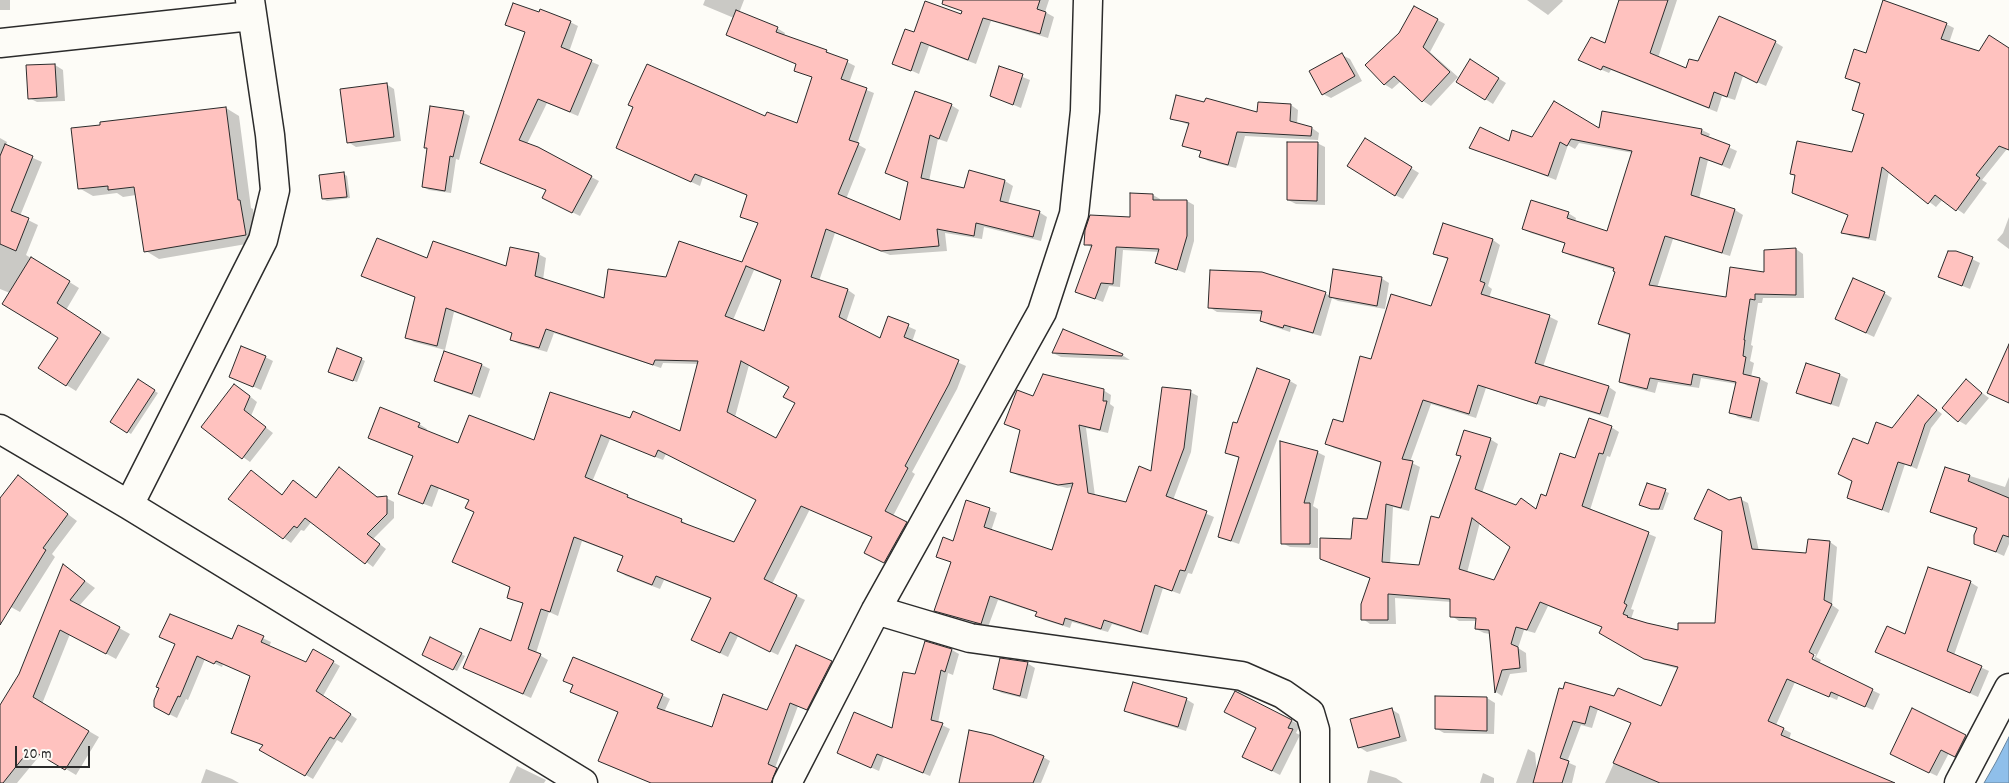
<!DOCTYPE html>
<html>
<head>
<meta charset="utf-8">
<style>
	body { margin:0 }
	#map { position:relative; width:2009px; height:783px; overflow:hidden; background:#fdfcf7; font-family:Dekko,sans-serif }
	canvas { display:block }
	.scale { position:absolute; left:15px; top:746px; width:75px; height:22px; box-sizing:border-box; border:2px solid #2b2b2b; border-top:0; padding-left:6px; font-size:15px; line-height:18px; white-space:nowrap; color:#2b2b2b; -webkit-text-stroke:4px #fdfcf7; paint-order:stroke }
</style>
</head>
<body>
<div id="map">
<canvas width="2009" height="783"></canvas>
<div class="scale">20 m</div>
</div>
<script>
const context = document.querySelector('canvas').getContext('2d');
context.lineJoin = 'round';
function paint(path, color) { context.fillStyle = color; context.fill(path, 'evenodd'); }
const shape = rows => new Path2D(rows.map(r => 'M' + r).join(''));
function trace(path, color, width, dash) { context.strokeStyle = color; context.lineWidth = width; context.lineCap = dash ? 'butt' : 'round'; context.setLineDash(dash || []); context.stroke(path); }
const water = shape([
	[2009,737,2009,783,1984,783,1996,762,2009,737]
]);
paint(water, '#8fbfea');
trace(water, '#67849e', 1);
paint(shape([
	[0,0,10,0,10,10,0,10],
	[705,0,744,0,739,13,777,28,785,33,784,36,826,51,855,66,849,83,874,93,857,144,866,149,846,199,901,222,909,182,895,177,951,105,959,110,947,142,938,139,929,181,965,190,970,171,1005,181,1013,186,1008,204,1039,212,1047,217,1041,241,984,227,982,239,945,233,947,251,890,255,835,233,819,281,848,290,855,295,846,322,880,340,889,318,916,330,912,342,966,366,957,389,912,472,915,474,893,516,914,527,893,566,874,557,873,537,810,509,772,584,805,600,778,655,738,636,728,657,701,644,712,599,664,580,660,589,626,576,618,571,624,557,582,541,558,616,549,612,536,653,548,660,531,698,472,672,512,643,524,604,508,597,512,588,461,566,475,512,470,500,439,488,432,507,408,498,414,457,369,438,419,424,427,429,426,432,458,444,535,442,631,420,680,432,698,364,663,363,661,368,554,333,547,352,519,344,511,340,513,334,454,312,445,350,414,342,406,337,416,298,363,276,428,260,507,267,538,254,546,258,543,280,605,300,667,279,743,264,759,224,742,216,748,196,703,177,700,186,625,152,766,118,798,125,813,78,795,70,797,64,728,35,734,18,703,5],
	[754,270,782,281,765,333,733,320],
	[749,365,790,386,796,403,777,440,735,417],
	[610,439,663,460,666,454,757,500,734,544,689,526,681,520,635,502,635,500,627,496,592,482],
	[967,0,1049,0,1045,12,1054,17,1048,38,991,21,976,64,929,46,919,74,894,63,914,34,962,16],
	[1527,0,1562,0,1563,1,1548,15],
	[1621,0,1677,0,1658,58,1687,69,1699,63,1775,42,1783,47,1766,86,1743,76,1735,100,1722,96,1717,112,1611,70,1609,73,1579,60,1605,44],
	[1414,7,1445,24,1430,52,1458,77,1431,106,1423,101,1401,81,1392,89,1384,84,1400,34],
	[570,22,578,26,569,52,599,65,578,116,547,103,527,144,599,181,580,216,551,202,547,190,482,163,526,33,506,24],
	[1946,24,1954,28,1944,58,2009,105,2009,150,2007,149,1982,180,1987,183,1964,214,1943,199,1936,207,1889,171,1876,241,1850,236,1843,232,1849,215,1794,192,1796,176,1792,174,1853,153,1865,115,1853,110,1861,85,1846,78,1867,55],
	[1342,55,1350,59,1362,81,1331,98,1323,94],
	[1470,61,1506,83,1493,104,1485,99],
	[55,65,63,70,65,101,37,102,29,98,28,66],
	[1000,68,1030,80,1021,108,992,96],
	[386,84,394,89,401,141,356,147,348,142],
	[1291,105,1298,110,1297,124,1312,128,1319,133,1318,140,1245,136,1236,168,1208,161,1201,156,1202,152,1184,145,1189,125,1172,118,1258,114],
	[226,108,239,116,251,208,253,209,258,242,159,259,146,251,136,195,123,197,117,193,93,196,79,188],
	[1603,112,1702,130,1710,134,1708,138,1737,151,1730,169,1708,160,1699,199,1735,210,1743,215,1730,256,1673,239,1657,288,1727,298,1765,273,1796,249,1803,254,1804,298,1763,298,1762,303,1758,303,1751,345,1753,346,1750,361,1754,363,1751,377,1760,379,1768,383,1759,422,1738,417,1731,412,1737,384,1701,378,1699,388,1658,382,1655,393,1628,386,1620,382,1631,336,1608,328,1600,324,1616,272,1615,270,1571,256,1563,252,1566,244,1531,233,1523,229,1568,213,1576,218,1575,222,1608,233,1633,153,1579,143,1575,149,1568,145,1556,180,1471,147,1600,130],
	[464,113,470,116,459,160,456,159,451,193,429,190,423,187],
	[0,138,7,142,6,146,42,162,20,216,38,225,26,255,79,288,66,310,110,338,76,391,39,368,59,337,10,293,0,289],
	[1365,140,1419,173,1403,199,1395,195],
	[1317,143,1325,147,1325,205,1296,204,1288,200],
	[344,174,347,176,350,198,327,201,323,199],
	[1153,195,1160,199,1160,201,1187,201,1194,205,1194,241,1185,273,1156,262,1159,252,1123,250,1120,287,1109,286,1103,302,1077,292,1093,248,1085,244,1131,218],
	[2009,217,2009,249,1997,240,2003,233],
	[1444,225,1493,240,1500,245,1488,286,1492,289,1489,298,1550,317,1558,321,1543,367,1609,387,1616,392,1608,418,1548,399,1545,407,1486,388,1476,418,1431,404,1410,462,1420,467,1409,511,1393,507,1390,564,1420,567,1440,520,1490,439,1498,444,1482,493,1516,506,1537,510,1576,459,1611,427,1619,432,1610,457,1607,456,1590,510,1656,537,1631,609,1634,610,1631,619,1679,631,1717,624,1723,532,1703,523,1729,501,1740,499,1748,503,1759,551,1808,554,1830,542,1837,547,1832,605,1839,610,1816,657,1821,660,1819,664,1880,694,1873,710,1839,695,1837,700,1795,682,1776,725,1791,733,1789,740,1870,783,1605,783,1632,723,1598,709,1592,728,1581,725,1567,762,1576,766,1572,783,1516,783,1528,749,1535,753,1537,772,1559,689,1661,708,1679,669,1653,662,1601,632,1603,627,1548,606,1535,633,1524,630,1518,648,1526,653,1527,672,1510,674,1502,696,1496,692,1490,634,1484,633,1476,629,1477,621,1459,621,1452,616,1452,602,1395,598,1396,624,1370,624,1363,619,1371,579,1321,559,1352,540,1368,520,1382,463,1334,448,1326,443,1344,424,1372,360,1431,308,1449,260,1435,253],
	[1480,522,1512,546,1494,582,1467,573],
	[1813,654,1816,654,1811,665,1808,664],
	[1972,259,1980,263,1970,289,1940,277],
	[1381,278,1389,283,1385,309,1338,301,1332,298,1321,336,1291,328,1290,332,1269,325,1261,320,1263,314,1217,312,1209,307,1325,293,1330,296],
	[1884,293,1892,298,1874,337,1836,319],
	[445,352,482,365,490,369,480,398,443,385,436,381],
	[1053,353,1122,355,1130,360,1061,357],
	[265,357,273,361,261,390,230,376],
	[361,359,365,361,357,382,333,373],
	[1806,364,1840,375,1848,379,1839,407,1805,397,1798,392],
	[138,381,158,393,131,434,112,421],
	[1290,381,1297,385,1239,544,1227,540,1219,536,1239,458,1226,453,1238,425],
	[1966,381,1989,398,1966,425,1959,421],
	[242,390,257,402,251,416,273,433,250,462,243,457],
	[1103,390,1111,395,1110,404,1114,407,1108,433,1086,428,1095,496,1127,504,1152,472,1190,392,1198,396,1191,452,1173,500,1214,517,1192,574,1188,573,1180,594,1163,588,1148,635,1112,624,1108,632,1072,622,1070,628,1044,620,1037,616,1038,613,998,600,988,627,942,615,935,610,952,563,938,556,953,542,967,502,997,513,991,531,1053,551,1073,487,1067,488,1019,476,1011,472,1021,431,1006,424,1033,398],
	[1924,400,1942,414,1931,428,1917,469,1905,464,1889,513,1848,497,1892,429],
	[1317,452,1325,456,1313,506,1318,509,1318,548,1290,547,1282,543],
	[1945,468,2005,487,2009,477,2009,544,2004,556,1975,543,1978,529,1939,516,1931,511],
	[340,469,379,498,386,498,394,502,394,518,373,539,386,549,373,567,312,521,304,531,301,530,291,543,230,499,258,476,283,495,317,499],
	[18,477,77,521,52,554,55,557,20,612,0,601,0,500],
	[1648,484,1669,493,1663,510,1656,510,1644,506],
	[63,565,95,588,79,606,130,634,116,659,70,634,42,704,99,737,76,775,41,754,17,783,0,783,0,707,20,674],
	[1970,582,1978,587,1954,655,1989,671,1978,697,1877,652,1906,636],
	[239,627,271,642,269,647,306,664,314,651,340,666,323,696,357,719,342,743,337,740,313,779,261,750,263,746,232,733,252,677,223,664,222,667,205,659,188,700,186,699,177,718,163,711,176,644,233,640],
	[431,639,465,656,457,671,423,654],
	[926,642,952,650,959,654,953,675,948,673,938,723,950,729,930,776,884,757,879,771,838,753,893,730,916,676],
	[796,647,839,667,815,714,798,706,775,768,784,773,781,783,651,783,607,765,600,761,620,713,571,692,574,686,564,681,662,695,670,699,664,712,712,729,768,711],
	[1027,663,1035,668,1027,699,1002,693,994,689],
	[1235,692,1300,725,1296,733,1300,735,1280,775,1252,761,1257,728],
	[1487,698,1495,703,1494,734,1444,733,1437,729],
	[1186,699,1194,704,1186,731,1134,715,1126,710],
	[1391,709,1399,714,1407,741,1367,752,1359,747],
	[1912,710,1973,741,1963,760,1949,753,1937,776,1899,758],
	[1043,757,1050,761,1041,783,960,783],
	[517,766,546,780,544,783,509,783],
	[206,769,232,779,239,783,201,783],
	[1370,770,1396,778,1403,783,1367,783],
	[1483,773,1494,778,1494,783,1480,783]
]), '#0003');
const building = shape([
	[943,0,1040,0,1037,9,1046,12,1040,34,983,18,968,60,921,42,911,71,892,64,905,29,914,32,925,1,961,14,962,11,942,4,943,0],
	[1619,0,1668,0,1650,53,1686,68,1689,59,1698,61,1719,16,1776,41,1757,83,1735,72,1727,97,1714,92,1709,108,1603,66,1601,70,1578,60,1591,37,1605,43,1619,0],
	[1883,0,1947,23,1941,39,1979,51,1989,35,2009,48,2009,150,1999,146,1976,175,1980,178,1956,211,1935,195,1928,204,1882,167,1869,238,1841,233,1848,215,1792,193,1795,175,1790,174,1797,141,1852,152,1864,114,1852,110,1860,83,1845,78,1854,49,1866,53,1883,0],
	[513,3,539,12,540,9,571,21,561,47,592,60,570,112,538,99,519,140,538,147,592,176,572,213,542,198,546,190,480,163,525,32,505,25,513,3],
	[1414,6,1438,19,1423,47,1450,72,1422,102,1394,76,1384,85,1365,65,1399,33,1414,6],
	[736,10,778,27,776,32,827,50,826,52,848,60,841,79,867,88,849,140,859,143,838,194,900,220,908,182,885,173,915,91,952,104,939,139,930,135,921,178,964,188,969,170,1005,180,1000,201,1040,211,1033,237,976,223,974,236,937,229,939,246,881,251,826,229,811,277,848,289,839,317,880,338,888,316,909,324,904,337,959,360,949,384,905,466,908,468,885,511,907,522,884,563,864,553,872,537,801,506,764,579,797,595,770,652,730,632,720,653,691,640,711,598,656,576,652,585,617,571,623,556,574,537,550,612,541,609,528,649,541,654,523,694,463,668,480,628,511,641,523,603,507,598,510,587,452,562,474,512,465,508,469,500,431,485,423,504,398,494,413,456,368,438,380,407,420,423,418,427,458,443,469,415,534,440,550,392,630,418,633,411,680,431,698,361,655,360,653,365,546,329,539,348,510,340,512,333,446,308,437,346,405,338,415,297,361,276,377,238,427,258,433,241,506,266,510,247,539,253,535,276,604,298,608,269,666,277,679,241,742,262,758,223,740,217,747,195,695,174,691,182,616,148,633,107,628,105,647,64,765,116,767,112,797,123,812,77,794,71,796,64,726,35,736,10],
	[746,266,781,280,764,331,725,316,746,266],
	[741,361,789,387,783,397,795,403,776,438,727,412,741,361],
	[601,435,655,457,658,450,756,500,734,542,681,522,682,519,627,497,628,495,585,477,601,435],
	[1342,53,1355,76,1322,95,1309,71,1342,53],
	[1470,59,1499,78,1485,100,1456,82,1470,59],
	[55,64,57,97,28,99,26,65,55,64],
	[999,66,1023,74,1013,105,990,96,999,66],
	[387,83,394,137,347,143,340,89,387,83],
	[1176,95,1204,102,1206,98,1257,112,1258,102,1291,104,1290,121,1312,127,1311,136,1237,132,1228,165,1199,157,1201,151,1182,146,1189,123,1170,119,1176,95],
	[1554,101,1599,128,1602,111,1702,129,1701,134,1730,145,1722,165,1700,157,1691,195,1735,209,1722,253,1665,236,1649,285,1726,297,1730,267,1764,272,1764,250,1796,248,1796,295,1755,294,1755,300,1750,299,1744,340,1745,340,1743,356,1746,357,1743,374,1760,378,1751,418,1729,413,1736,382,1693,374,1691,385,1650,378,1647,389,1619,382,1630,334,1598,324,1615,272,1613,271,1614,268,1562,252,1565,243,1522,229,1531,200,1569,212,1567,218,1607,231,1632,151,1571,139,1567,146,1560,142,1548,176,1469,148,1480,127,1509,141,1512,130,1532,137,1554,101],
	[430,106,464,111,453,157,450,156,445,191,422,187,427,148,424,148,430,106],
	[226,107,238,200,240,200,246,235,144,252,134,187,108,190,108,186,78,189,71,128,100,125,100,122,226,107],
	[1365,138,1412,167,1395,196,1347,166,1365,138],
	[1287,142,1318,142,1317,201,1287,200,1287,142],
	[5,144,33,156,11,211,29,218,16,251,0,244,0,156,5,144],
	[344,172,347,197,322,199,319,175,344,172],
	[1130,193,1153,194,1153,200,1187,200,1187,236,1177,270,1155,263,1159,249,1116,247,1113,284,1101,283,1095,299,1075,292,1092,245,1084,245,1085,230,1090,215,1130,217,1130,193],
	[1443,223,1493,239,1480,281,1485,283,1481,294,1550,315,1535,363,1609,386,1600,414,1540,396,1537,404,1478,385,1469,414,1423,400,1402,459,1413,461,1401,508,1386,504,1382,562,1419,565,1431,516,1439,518,1461,456,1456,455,1464,430,1491,438,1475,489,1516,505,1521,498,1536,509,1541,494,1546,496,1560,453,1575,458,1589,418,1612,426,1603,454,1599,453,1582,506,1649,532,1624,603,1627,605,1623,614,1628,616,1627,617,1647,623,1678,630,1678,623,1715,623,1722,531,1694,519,1708,489,1729,500,1741,497,1752,549,1806,553,1808,539,1830,541,1824,600,1832,604,1809,652,1814,655,1812,659,1873,689,1865,707,1831,692,1829,697,1787,679,1768,721,1784,728,1781,735,1895,783,1660,783,1613,763,1631,723,1590,706,1585,724,1573,721,1560,758,1569,761,1562,783,1533,783,1559,688,1563,689,1565,682,1614,696,1618,688,1661,706,1678,667,1644,659,1599,633,1602,627,1540,602,1527,630,1516,627,1511,644,1518,647,1520,668,1502,670,1495,693,1489,630,1475,629,1476,618,1450,617,1450,599,1388,594,1388,620,1361,620,1361,604,1370,578,1320,559,1320,538,1351,539,1353,518,1367,519,1381,462,1325,444,1333,419,1343,422,1360,356,1371,359,1391,294,1431,306,1448,258,1433,254,1443,223],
	[1472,518,1510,547,1494,580,1459,569,1472,518],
	[1948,251,1956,251,1973,257,1962,286,1938,277,1948,251],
	[31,257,70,281,57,303,101,332,66,386,38,368,58,338,2,304,31,257],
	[1333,269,1382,277,1377,306,1329,297,1333,269],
	[1210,270,1262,272,1326,292,1313,333,1284,325,1283,328,1260,321,1262,311,1208,308,1210,270],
	[1853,278,1885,292,1866,333,1835,319,1853,278],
	[1063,329,1123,354,1122,356,1052,353,1063,329],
	[2009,344,2009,403,1987,393,2009,344],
	[241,346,266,356,253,387,229,377,241,346],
	[337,348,362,358,353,381,328,372,337,348],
	[444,351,482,364,472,394,434,381,444,351],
	[1806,363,1840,374,1831,404,1796,393,1806,363],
	[1257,368,1290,380,1231,541,1218,537,1239,457,1225,453,1233,422,1237,423,1257,368],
	[1043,374,1104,389,1103,401,1107,401,1100,430,1079,425,1088,493,1126,502,1139,466,1151,471,1162,387,1191,390,1184,448,1166,496,1207,511,1185,571,1180,570,1172,591,1155,585,1141,632,1104,620,1101,629,1065,618,1063,625,1035,616,1037,612,990,596,981,624,934,611,951,562,936,557,943,537,953,541,966,500,990,508,984,527,1052,550,1073,483,1058,485,1010,472,1020,430,1004,424,1017,390,1033,396,1043,374],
	[138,379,155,390,127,433,110,422,138,379],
	[1966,379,1982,393,1958,422,1942,408,1966,379],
	[234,384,250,396,244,410,266,427,242,459,201,427,234,384],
	[1918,395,1937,410,1925,424,1911,466,1898,462,1882,510,1847,498,1852,481,1838,474,1853,438,1868,444,1876,422,1892,428,1918,395],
	[1280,441,1318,451,1304,503,1310,503,1310,544,1281,544,1280,441],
	[339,467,377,497,387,496,387,514,367,534,380,544,365,564,305,518,297,528,294,526,283,539,228,499,251,470,282,495,293,480,316,498,339,467],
	[1945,467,1970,475,1968,481,2009,498,2009,537,2003,535,1996,552,1974,544,1974,535,1977,528,1930,512,1945,467],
	[18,475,68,514,43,548,46,550,0,625,0,498,18,475],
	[1647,483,1666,489,1659,509,1651,509,1639,505,1647,483],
	[63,564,85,581,70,600,120,627,106,654,60,630,33,697,89,731,65,770,30,749,3,783,0,783,0,705,19,674,63,564],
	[1928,567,1971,581,1947,651,1982,666,1970,693,1875,652,1887,626,1905,634,1928,567],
	[170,614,232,639,238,625,264,636,261,642,306,662,313,649,334,661,316,691,351,714,334,739,330,737,305,776,259,750,263,745,231,733,250,676,216,661,214,664,197,656,180,697,178,696,169,715,154,707,154,700,159,688,156,687,175,644,159,637,170,614],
	[430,637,462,653,453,670,422,655,430,637],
	[925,641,952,649,945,672,941,670,931,720,943,723,923,773,877,754,871,768,837,753,854,712,892,728,903,672,915,674,925,641],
	[796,645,832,661,807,710,790,703,768,764,777,768,771,783,651,783,598,761,618,712,570,692,573,685,563,681,573,657,663,694,657,708,712,727,723,694,767,710,796,645],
	[1000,658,1028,662,1020,696,993,689,1000,658],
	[1133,682,1187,698,1178,727,1124,711,1133,682],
	[1235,691,1292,720,1288,728,1293,729,1272,771,1242,757,1256,728,1224,712,1235,691],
	[1435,696,1487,697,1487,731,1435,729,1435,696],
	[1392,708,1400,737,1358,748,1350,719,1392,708],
	[1912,708,1966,735,1955,757,1941,750,1929,773,1890,754,1912,708],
	[969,730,992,735,1044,756,1033,783,959,783,969,730]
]);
paint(building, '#ffc2bf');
trace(building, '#2b2b2b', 1);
const minor = shape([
	[0,43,251,16],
	[0,429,129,505,583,783],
	[129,505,263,240,275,190,270,135,250,0],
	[876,610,970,638,1242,676,1283,694,1310,713,1315,730,1315,783],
	[787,783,876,610,1042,312,1074,214,1085,111,1088,0],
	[1959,783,2009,688]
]);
trace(minor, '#2b2b2b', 31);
trace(minor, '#fdfcf7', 28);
</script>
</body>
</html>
